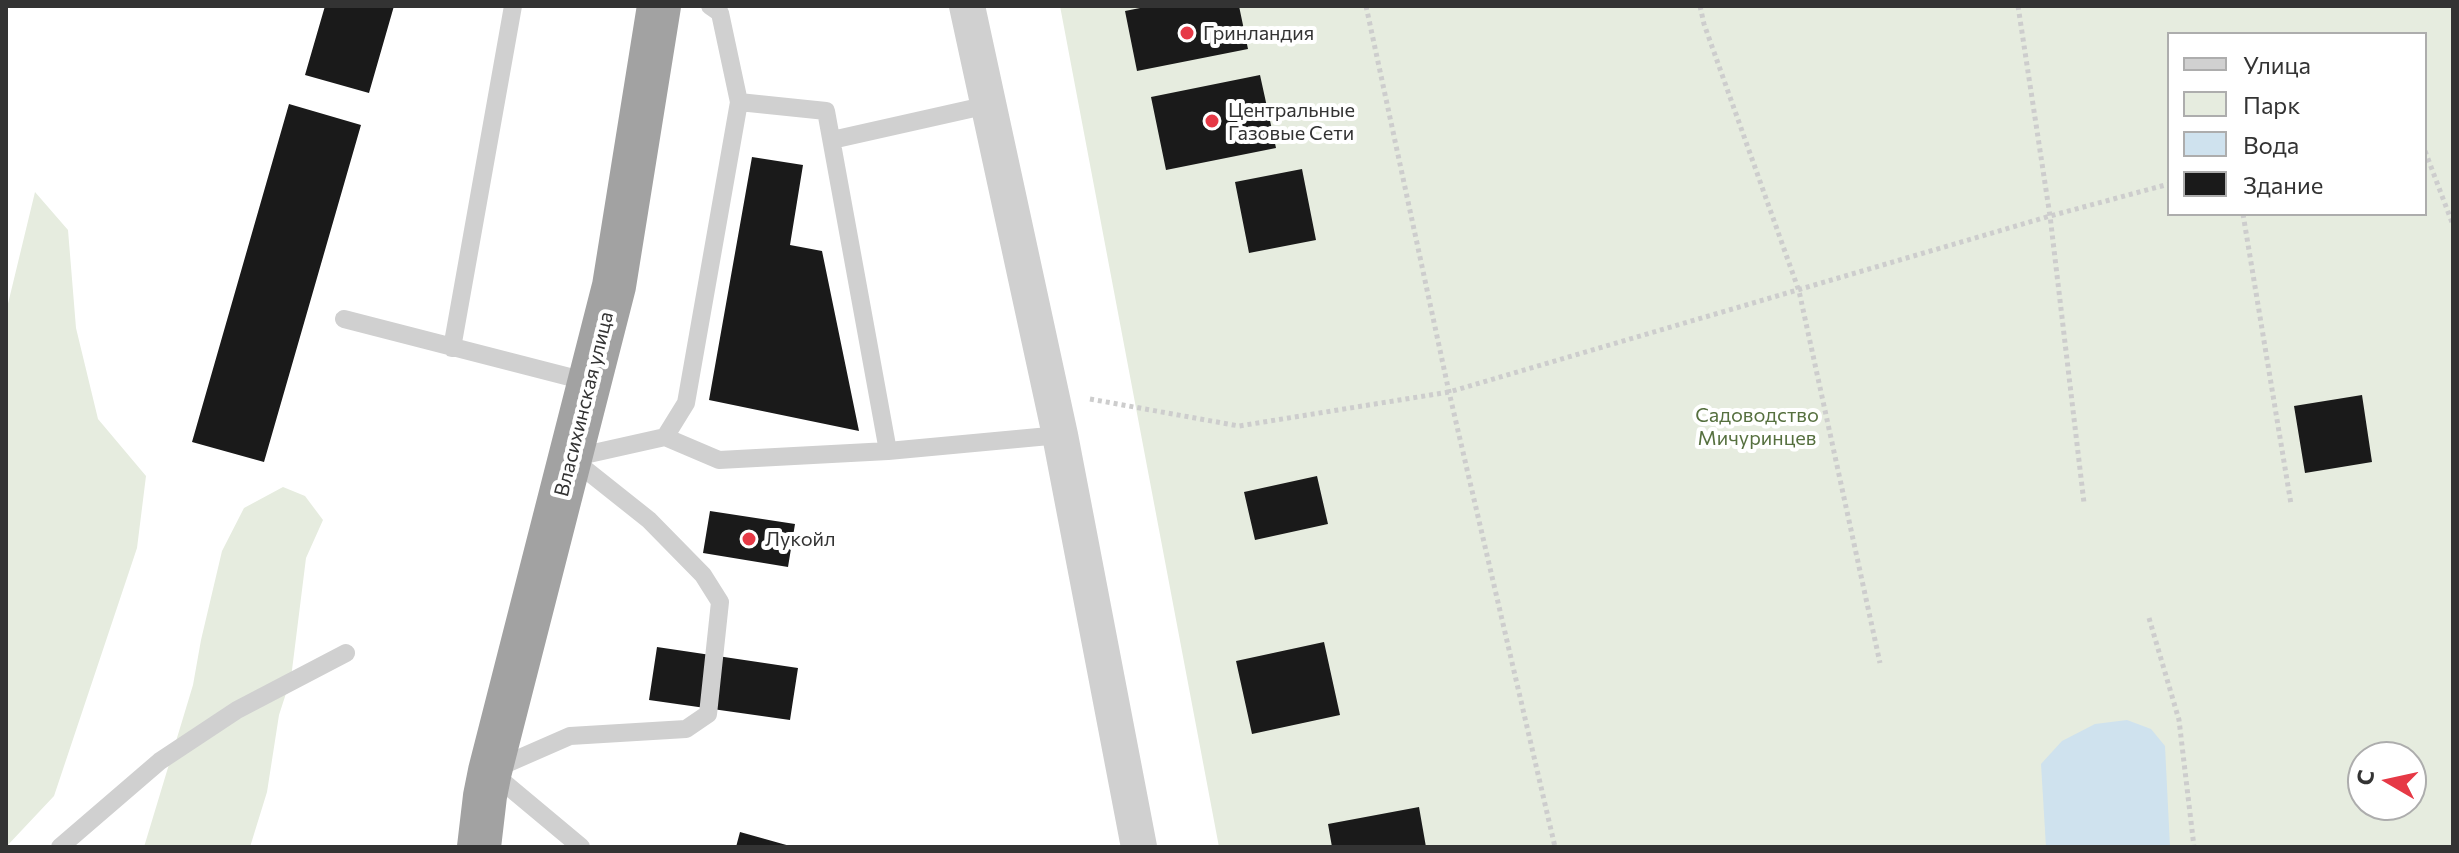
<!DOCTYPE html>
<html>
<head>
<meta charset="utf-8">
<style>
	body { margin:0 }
	#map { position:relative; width:2459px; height:853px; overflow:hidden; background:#fff; font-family:Commissioner,sans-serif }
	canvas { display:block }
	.frame { position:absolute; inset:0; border:8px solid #333; pointer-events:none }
	.legend { position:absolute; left:2167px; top:32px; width:260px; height:184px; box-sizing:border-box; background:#fff; border:2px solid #adadad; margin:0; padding:10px 14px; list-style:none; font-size:24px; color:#333 }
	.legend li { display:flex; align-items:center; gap:16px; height:40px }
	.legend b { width:40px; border:2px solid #adadad }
	.north { position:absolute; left:2347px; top:741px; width:80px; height:80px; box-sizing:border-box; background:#fff; border:2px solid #adadad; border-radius:50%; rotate:279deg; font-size:22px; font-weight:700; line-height:32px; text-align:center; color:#333 }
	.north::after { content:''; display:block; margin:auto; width:28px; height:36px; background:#e63946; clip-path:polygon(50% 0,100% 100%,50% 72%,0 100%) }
</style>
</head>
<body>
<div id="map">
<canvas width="2459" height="853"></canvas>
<div class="frame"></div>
<ul class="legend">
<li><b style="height:10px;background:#d0d0d0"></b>Улица</li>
<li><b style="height:22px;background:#e6ecdf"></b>Парк</li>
<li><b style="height:22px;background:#cfe2ee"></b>Вода</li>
<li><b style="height:22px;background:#1a1a1a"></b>Здание</li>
</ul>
<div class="north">С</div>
</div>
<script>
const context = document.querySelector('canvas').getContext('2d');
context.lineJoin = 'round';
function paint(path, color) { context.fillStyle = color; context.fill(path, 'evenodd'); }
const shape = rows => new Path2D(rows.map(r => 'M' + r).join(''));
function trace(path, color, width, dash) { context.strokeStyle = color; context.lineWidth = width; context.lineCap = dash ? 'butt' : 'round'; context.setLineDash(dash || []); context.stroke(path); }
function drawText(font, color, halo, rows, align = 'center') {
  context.font = font + ' Commissioner,sans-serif'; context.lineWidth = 8; context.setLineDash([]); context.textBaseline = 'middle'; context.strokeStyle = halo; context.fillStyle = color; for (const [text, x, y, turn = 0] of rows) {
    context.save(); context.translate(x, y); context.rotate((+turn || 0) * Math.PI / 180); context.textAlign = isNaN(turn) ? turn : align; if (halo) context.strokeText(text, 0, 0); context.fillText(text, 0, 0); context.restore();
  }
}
paint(shape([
	[1060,6,2453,6,2453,847,1219,847],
	[2169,34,2425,34,2425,214,2169,214],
	[2363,757,2411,757,2411,805,2363,805],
	[35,192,68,230,76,328,98,419,146,476,137,548,54,796,6,847,6,312],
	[283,487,305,496,323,520,306,558,291,678,279,715,267,792,250,847,144,847,193,685,201,640,222,551,244,508]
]), '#e6ecdf');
paint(shape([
	[2127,720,2151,729,2165,746,2170,847,2046,847,2041,764,2062,741,2095,724]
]), '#cfe2ee');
paint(shape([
	[325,6,394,6,369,93,305,75],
	[1150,6,1239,6,1248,49,1137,71,1125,11],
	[1260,75,1276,148,1166,170,1151,97],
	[289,104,361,125,264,462,192,442],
	[752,157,803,165,790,245,822,251,859,431,709,400],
	[1302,169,1316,240,1249,253,1235,182],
	[2362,395,2372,462,2305,473,2294,406],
	[1317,476,1328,524,1255,540,1244,492],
	[710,511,795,524,788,567,703,553],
	[1324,642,1340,715,1252,734,1236,661],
	[657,647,798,668,790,720,649,700],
	[1419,807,1426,847,1332,847,1328,824],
	[740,832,790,846,790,847,736,847]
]), '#1a1a1a');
trace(shape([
	[1366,6,1449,392,1555,847],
	[1700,6,1704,24,1799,291,1880,663],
	[2018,6,2050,216,2084,503],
	[2425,151,2453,225],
	[2243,214,2291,504],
	[1090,399,1239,426,1449,392,2050,216,2169,184],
	[2149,618,2179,720,2194,847]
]), '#cdcdcd', 5, [4, 4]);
trace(shape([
	[739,102,826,111,888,451],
	[832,140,988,105],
	[344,319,589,382],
	[452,348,513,6],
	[665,437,686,403,739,102,720,13,710,6],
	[571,458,649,520,703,575,720,602,708,714,686,729,570,736,490,771,581,847],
	[571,458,665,437,719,460,888,451,1060,435],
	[60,847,160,761,237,710,346,653]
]), '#d0d0d0', 18);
trace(shape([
	[967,6,1060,435,1139,847]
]), '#d0d0d0', 36);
trace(shape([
	[479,847,485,796,490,771,614,286,659,6]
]), '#a2a2a2', 44);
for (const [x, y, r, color] of [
	[1187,33,8,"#e63946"],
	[1212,121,8,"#e63946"],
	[749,539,8,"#e63946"]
]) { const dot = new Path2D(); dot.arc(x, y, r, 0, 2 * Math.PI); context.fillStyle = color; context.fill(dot); trace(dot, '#fff', 3); }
drawText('20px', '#333', '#fff', [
	["Гринландия",1203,33],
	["Центральные",1228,110],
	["Газовые Сети",1228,133],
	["Лукойл",765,539]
], 'left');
drawText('20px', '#333', '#fff', [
	["Власихинская улица",584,404,-76]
]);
drawText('20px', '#56703f', '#fff', [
	["Садоводство",1757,415],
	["Мичуринцев",1757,438]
]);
</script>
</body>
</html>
